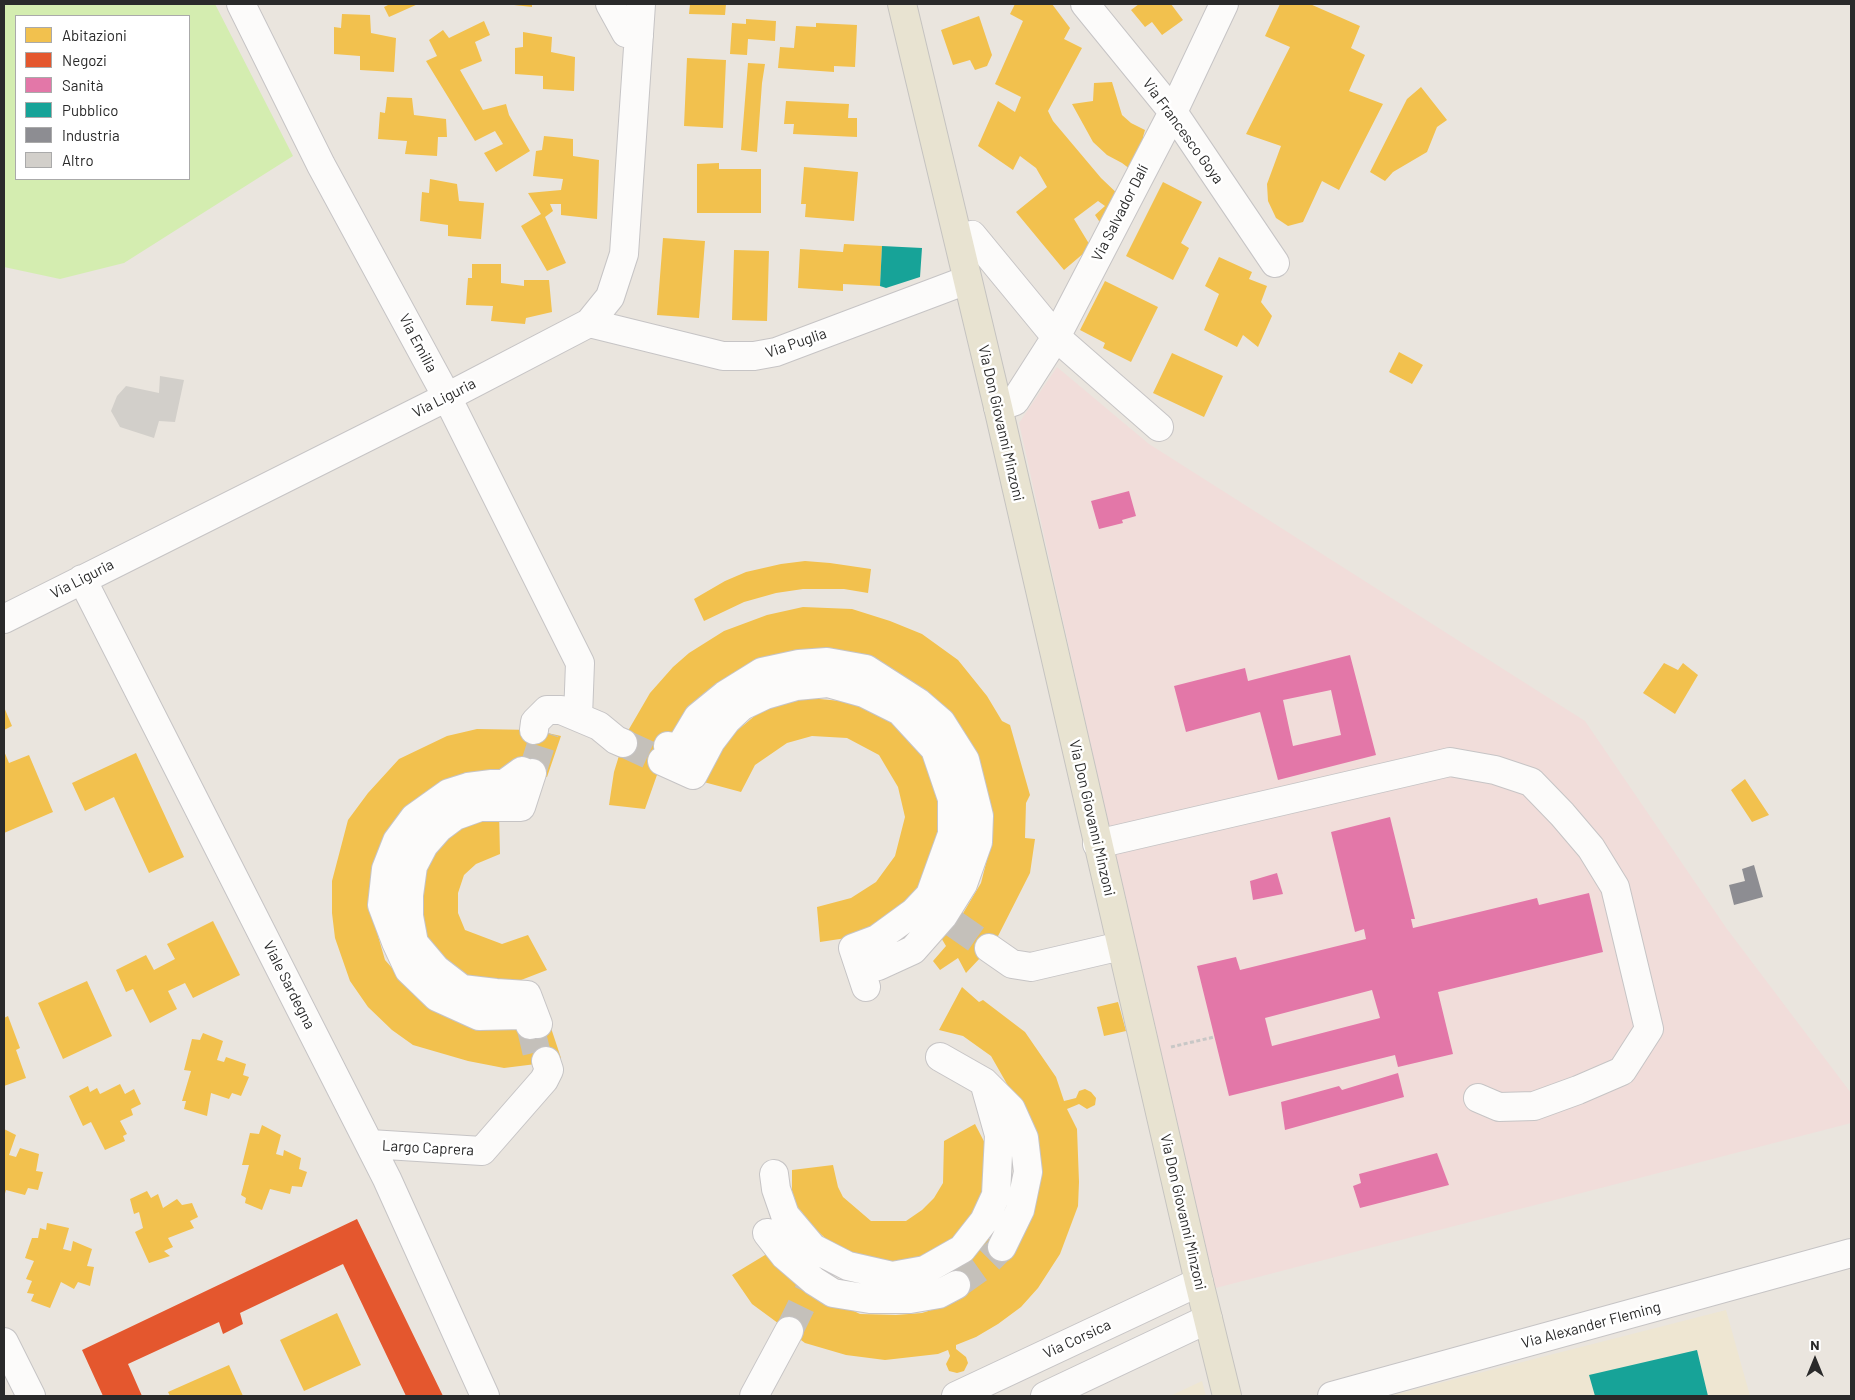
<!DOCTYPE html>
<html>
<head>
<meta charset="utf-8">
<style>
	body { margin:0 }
	#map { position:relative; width:1855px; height:1400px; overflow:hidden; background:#eae5de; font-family:Barlow,sans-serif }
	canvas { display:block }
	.frame { position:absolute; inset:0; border:5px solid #2a2a2a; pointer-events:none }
	.legend { position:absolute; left:15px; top:15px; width:175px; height:165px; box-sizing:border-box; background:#fff; border:1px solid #aaa; margin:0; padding:6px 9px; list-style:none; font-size:15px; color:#2a2a2a }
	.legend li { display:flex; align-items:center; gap:10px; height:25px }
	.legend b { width:25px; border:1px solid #aaa }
	.north { position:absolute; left:1790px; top:1335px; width:50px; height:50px; -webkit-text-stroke:4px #fff; paint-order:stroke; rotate:0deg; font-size:14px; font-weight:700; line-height:20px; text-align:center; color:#2a2a2a }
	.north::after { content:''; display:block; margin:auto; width:18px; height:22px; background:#2a2a2a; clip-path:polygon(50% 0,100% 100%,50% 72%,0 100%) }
</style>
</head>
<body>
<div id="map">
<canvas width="1855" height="1400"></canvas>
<div class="frame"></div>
<ul class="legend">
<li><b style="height:14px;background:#f2c14e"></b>Abitazioni</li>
<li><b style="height:14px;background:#e4572e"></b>Negozi</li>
<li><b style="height:14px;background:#e377a8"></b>Sanità</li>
<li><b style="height:14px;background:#17a398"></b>Pubblico</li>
<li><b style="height:14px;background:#8d8d92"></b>Industria</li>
<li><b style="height:14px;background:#d2cfca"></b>Altro</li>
</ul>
<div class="north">N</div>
</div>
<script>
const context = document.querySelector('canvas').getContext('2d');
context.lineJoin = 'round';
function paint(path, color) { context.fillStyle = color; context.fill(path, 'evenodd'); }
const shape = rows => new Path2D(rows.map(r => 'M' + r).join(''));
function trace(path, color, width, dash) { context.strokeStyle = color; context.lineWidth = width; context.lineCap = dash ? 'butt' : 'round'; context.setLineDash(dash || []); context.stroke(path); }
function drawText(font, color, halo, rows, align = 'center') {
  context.font = font + ' Barlow,sans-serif'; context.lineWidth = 5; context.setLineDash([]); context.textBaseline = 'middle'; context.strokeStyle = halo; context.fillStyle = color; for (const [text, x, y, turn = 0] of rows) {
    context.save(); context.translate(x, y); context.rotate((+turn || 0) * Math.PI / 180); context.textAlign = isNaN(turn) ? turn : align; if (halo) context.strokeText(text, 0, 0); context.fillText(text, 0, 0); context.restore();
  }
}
paint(shape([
	[1726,1310,1750,1396,1389,1396],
	[1202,1381,1206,1396,1170,1396]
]), '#eee6d2');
paint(shape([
	[1057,367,1149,444,1585,721,1727,929,1851,1093,1851,1123,1212,1289,1019,423]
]), '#f1ddda');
paint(shape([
	[4,4,215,4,293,156,124,263,60,279,4,267],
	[16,16,189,16,189,179,16,179]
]), '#d4edb0');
paint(shape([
	[390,4,418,4,389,17,384,7],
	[514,4,532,4,532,7,514,5],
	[690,4,726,4,725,15,689,14],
	[1015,4,1052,4,1070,28,1064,39,1082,48,1048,111,1053,121,1101,178,1122,198,1105,230,1095,215,1105,206,1098,201,1074,219,1091,247,1064,270,1016,212,1047,187,1036,168,1020,156,1013,170,978,146,998,101,1015,112,1021,97,995,84,1023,21,1010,14],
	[1139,4,1171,4,1183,20,1162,35,1152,22,1145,27,1131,10],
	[1280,4,1310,4,1360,26,1351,48,1365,55,1349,91,1383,104,1339,190,1322,181,1303,222,1288,226,1276,218,1268,201,1267,184,1281,146,1246,134,1290,47,1265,36],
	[342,14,370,15,371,33,396,38,394,72,360,70,360,56,334,54,334,27,341,28],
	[979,16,992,55,987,66,975,70,970,60,953,65,941,30],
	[746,19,776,21,775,41,748,39,747,55,730,54,732,23,746,24],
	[484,21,490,35,475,42,482,61,460,70,483,110,506,104,509,115,530,151,496,172,484,153,503,144,495,131,475,141,426,61,437,56,429,40,443,30,449,38],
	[816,23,857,25,855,67,834,66,834,72,778,68,780,47,794,48,796,26,816,27],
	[523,32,552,37,551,52,575,57,574,91,543,89,543,76,515,74,515,48,523,47],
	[687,58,726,60,723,128,684,126],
	[748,63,765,64,762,83,757,152,741,150],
	[1112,82,1122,115,1131,123,1145,130,1143,137,1150,140,1134,172,1122,163,1107,155,1093,142,1072,104,1093,101,1094,83],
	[1421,87,1447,120,1437,127,1427,152,1393,172,1385,181,1370,172,1407,99],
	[387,97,412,98,414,115,446,119,447,137,438,137,437,156,405,154,407,141,378,139,380,112,385,113],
	[786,101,849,104,848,118,857,118,857,137,793,134,794,124,784,124],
	[544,136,573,139,573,156,599,160,597,219,561,215,561,204,550,204,553,211,545,217,566,263,547,271,521,226,541,214,528,193,561,190,563,179,533,176,536,151,542,150],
	[719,163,719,169,761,169,761,213,697,213,697,164],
	[804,167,858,172,854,221,805,217,806,204,801,204],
	[430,179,457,184,459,201,484,203,481,239,448,236,448,225,420,221,422,192,429,193],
	[1163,182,1202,202,1181,243,1189,248,1173,280,1126,256],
	[663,238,705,241,699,318,657,315],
	[844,244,882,246,880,286,843,284,843,291,798,288,800,249,843,252],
	[734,250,769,251,767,321,732,320],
	[1219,257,1252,272,1249,279,1267,286,1261,302,1272,316,1258,347,1243,335,1237,347,1204,330,1219,294,1205,286],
	[472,264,501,264,501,283,524,286,524,280,549,280,552,312,526,318,525,324,491,321,493,306,466,305,468,278,472,278],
	[1105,281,1158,307,1131,362,1103,348,1105,343,1080,330],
	[1399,352,1423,365,1412,384,1389,372],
	[1172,353,1223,376,1204,417,1153,393],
	[805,561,830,563,871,569,868,593,844,589,803,589,776,593,744,602,704,621,694,599,725,581,746,572,781,564],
	[803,607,852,609,890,621,922,634,958,660,987,696,1002,721,1010,725,1030,795,1026,803,1025,838,1035,839,1030,873,995,942,966,973,958,958,940,970,933,961,946,946,940,936,962,915,981,883,990,848,986,786,976,754,916,686,851,652,828,652,670,738,645,809,609,805,614,772,625,736,650,693,673,667,689,653,724,631,767,615],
	[1664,663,1678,670,1683,663,1698,675,1675,714,1643,693],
	[809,698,862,703,902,728,934,770,941,816,935,865,906,907,866,935,820,942,817,907,851,898,876,882,895,856,905,817,898,787,879,755,847,738,812,736,787,743,755,765,741,792,700,781,727,739,763,709],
	[4,707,12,726,4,730],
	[477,729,534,730,561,736,547,777,522,771,374,901,376,929,385,960,414,993,440,1014,472,1024,549,1022,561,1058,536,1064,504,1068,468,1061,413,1045,392,1030,368,1007,350,981,335,938,332,913,332,881,348,820,368,793,399,759,447,736],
	[4,751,9,763,29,755,53,812,4,833],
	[136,753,184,857,149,873,114,797,85,811,72,783],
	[1745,779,1769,815,1752,822,1731,790],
	[499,812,500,854,476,864,464,875,458,893,458,913,465,930,502,944,528,935,547,970,516,982,475,980,453,968,435,953,421,924,419,872,446,834],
	[213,921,240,975,193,998,185,983,168,991,177,1009,150,1023,133,989,126,992,116,970,146,955,154,970,175,959,167,944],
	[87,981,112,1036,63,1059,38,1003],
	[962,987,979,1002,983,1000,1025,1032,1056,1077,1064,1101,1076,1098,1079,1091,1085,1089,1091,1092,1096,1098,1095,1105,1087,1109,1079,1104,1067,1109,1077,1129,1079,1182,1078,1206,1060,1254,1038,1288,1021,1307,998,1324,976,1337,956,1345,956,1349,966,1357,968,1363,964,1371,957,1373,949,1371,946,1364,950,1356,948,1350,938,1354,885,1360,846,1355,805,1343,752,1304,732,1275,770,1252,803,1287,860,1314,896,1315,922,1313,950,1304,956,1285,936,1255,882,1265,838,1249,816,1230,797,1206,792,1191,792,1170,833,1165,838,1187,843,1197,871,1221,906,1221,922,1210,934,1198,943,1183,944,1141,975,1124,991,1155,976,1231,1002,1247,1027,1119,991,1056,963,1036,939,1030],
	[1118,1002,1126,1031,1104,1036,1097,1007],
	[8,1016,20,1048,16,1050,26,1078,4,1086,4,1018],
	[203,1033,223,1041,217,1060,224,1062,226,1057,246,1064,243,1075,249,1077,241,1096,232,1093,229,1099,211,1093,207,1116,184,1109,186,1101,182,1101,191,1071,184,1070,192,1039,200,1040],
	[120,1084,125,1094,134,1089,141,1104,131,1109,133,1115,120,1121,127,1134,123,1136,125,1141,105,1150,91,1122,83,1126,69,1096,88,1086,90,1092,97,1088,100,1094],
	[262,1125,281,1135,276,1154,283,1156,284,1150,301,1158,299,1169,307,1172,302,1187,292,1186,290,1194,270,1189,262,1210,245,1203,246,1198,241,1195,249,1165,242,1165,250,1133,259,1134],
	[4,1129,16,1135,9,1155,16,1157,20,1148,39,1154,36,1171,43,1172,38,1190,28,1188,25,1195,6,1190,4,1197],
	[147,1191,151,1198,158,1194,163,1208,177,1199,182,1205,192,1203,198,1217,190,1221,194,1228,168,1238,173,1247,164,1251,170,1256,149,1263,135,1232,143,1228,139,1212,134,1214,130,1199],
	[47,1223,69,1228,63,1249,71,1251,73,1241,92,1249,87,1266,94,1267,90,1286,78,1282,74,1289,61,1282,50,1308,31,1301,34,1294,27,1293,32,1281,26,1279,34,1261,25,1258,32,1238,38,1238,40,1228,46,1230],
	[337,1313,361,1365,304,1391,280,1340],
	[229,1365,243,1396,170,1396,168,1392]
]), '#f2c14e');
paint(shape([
	[357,1219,443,1396,406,1396,343,1264,240,1313,243,1324,223,1334,219,1322,128,1364,142,1396,103,1396,82,1350]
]), '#e4572e');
paint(shape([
	[1129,491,1136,516,1122,520,1123,523,1099,529,1091,501],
	[1350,655,1376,755,1278,780,1260,712,1186,732,1174,686,1245,668,1248,681],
	[1331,690,1341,735,1293,746,1283,700],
	[1390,817,1415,919,1411,919,1413,928,1537,898,1539,905,1589,893,1603,952,1438,992,1453,1054,1398,1067,1395,1055,1229,1096,1197,966,1236,957,1240,970,1366,939,1364,929,1355,932,1331,832],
	[1372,990,1380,1018,1272,1046,1265,1018],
	[1277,873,1283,894,1253,900,1250,881],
	[1398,1073,1404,1097,1285,1130,1281,1102,1339,1086,1342,1090],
	[1437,1153,1449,1185,1360,1208,1353,1186,1361,1183,1359,1174]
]), '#e377a8');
paint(shape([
	[882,246,922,248,920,277,886,288,880,286],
	[1697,1350,1708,1396,1595,1396,1589,1375]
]), '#17a398');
paint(shape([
	[1754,865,1763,897,1734,905,1729,885,1745,881,1742,869]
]), '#8d8d92');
paint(shape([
	[160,376,184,380,175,422,159,421,154,438,120,427,111,411,117,396,126,386,159,393]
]), '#d2cfca');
trace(shape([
	[623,743,662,761],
	[532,773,545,732],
	[953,923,989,948],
	[530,1025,539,1063],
	[956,1285,983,1266,1002,1247],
	[789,1331,809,1290]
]), '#c4c0ba', 28, [28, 14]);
const minor = shape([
	[241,4,321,165,447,397,580,663,578,717],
	[610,4,626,33,639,36],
	[1085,4,1173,112,1275,263],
	[959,239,972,235,1056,337,1159,427],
	[589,323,723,356,754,356,776,352,967,280],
	[998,407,1015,401,1056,337,1173,112,1224,4],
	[82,579,387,1179,485,1396],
	[4,619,447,397,589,323,610,297,624,254,641,4],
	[534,730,535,722,547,710,561,710,599,726,616,740,623,743],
	[668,746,677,752,698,717,725,695,762,672,799,664,827,662,866,669,919,703,941,722,965,760,979,816,978,842,963,884,943,916,913,950,878,966,861,970],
	[662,761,693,775,711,741,727,720,742,706,765,695,796,686,828,683,864,693,900,711,935,749,952,799,952,834,930,895,914,912,877,939,853,948,866,987],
	[522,771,504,784,492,784,468,787,449,793,414,818,397,841,386,869,382,905,396,942,409,970,437,997,479,1016,522,1015,529,1018,530,1025],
	[532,773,521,807,480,807,455,816,439,828,424,845,413,866,409,895,409,916,414,943,436,969,462,989,496,993,527,995,538,1024],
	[1097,844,1450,762,1495,770,1531,782,1562,814,1591,848,1615,887,1649,1029,1622,1071,1578,1090,1534,1106,1499,1107,1478,1098],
	[989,948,1012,964,1031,967,1121,946],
	[940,1057,984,1082,1011,1109,1024,1138,1028,1172,1020,1210,1002,1247],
	[370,1144,482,1151,544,1080,549,1070,546,1061],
	[774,1174,776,1189,785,1215,813,1248,848,1266,892,1276,925,1270,962,1249,984,1221,996,1195,999,1135,984,1082],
	[767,1233,785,1256,814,1281,833,1293,870,1299,910,1299,939,1294,956,1285],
	[4,1342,31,1396],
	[754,1396,789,1331],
	[956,1396,1199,1282],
	[1045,1396,1208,1319],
	[1332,1396,1851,1253]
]);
const major = shape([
	[902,4,998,407,1199,1282,1227,1396]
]);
trace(minor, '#c6c4c5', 30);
trace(major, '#c5c3c0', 30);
trace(shape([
	[1171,1047,1214,1037]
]), '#c8c7c6', 3, [4, 2.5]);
trace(minor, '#fcfbfa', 28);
trace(major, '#e8e3d1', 28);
drawText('15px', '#2a2a2a', '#fff', [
	["Via Francesco Goya",1183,131,54],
	["Via Salvador Dalí",1120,213,-63],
	["Via Emilia",418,343,62],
	["Via Puglia",796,343,-19],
	["Via Liguria",444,398,-27],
	["Via Don Giovanni Minzoni",1001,423,77],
	["Via Liguria",82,579,-27],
	["Via Don Giovanni Minzoni",1092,818,77],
	["Viale Sardegna",289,985,63],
	["Largo Caprera",428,1148,3],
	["Via Don Giovanni Minzoni",1183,1212,77],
	["Via Alexander Fleming",1591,1325,-15],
	["Via Corsica",1077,1339,-25]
]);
</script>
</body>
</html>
